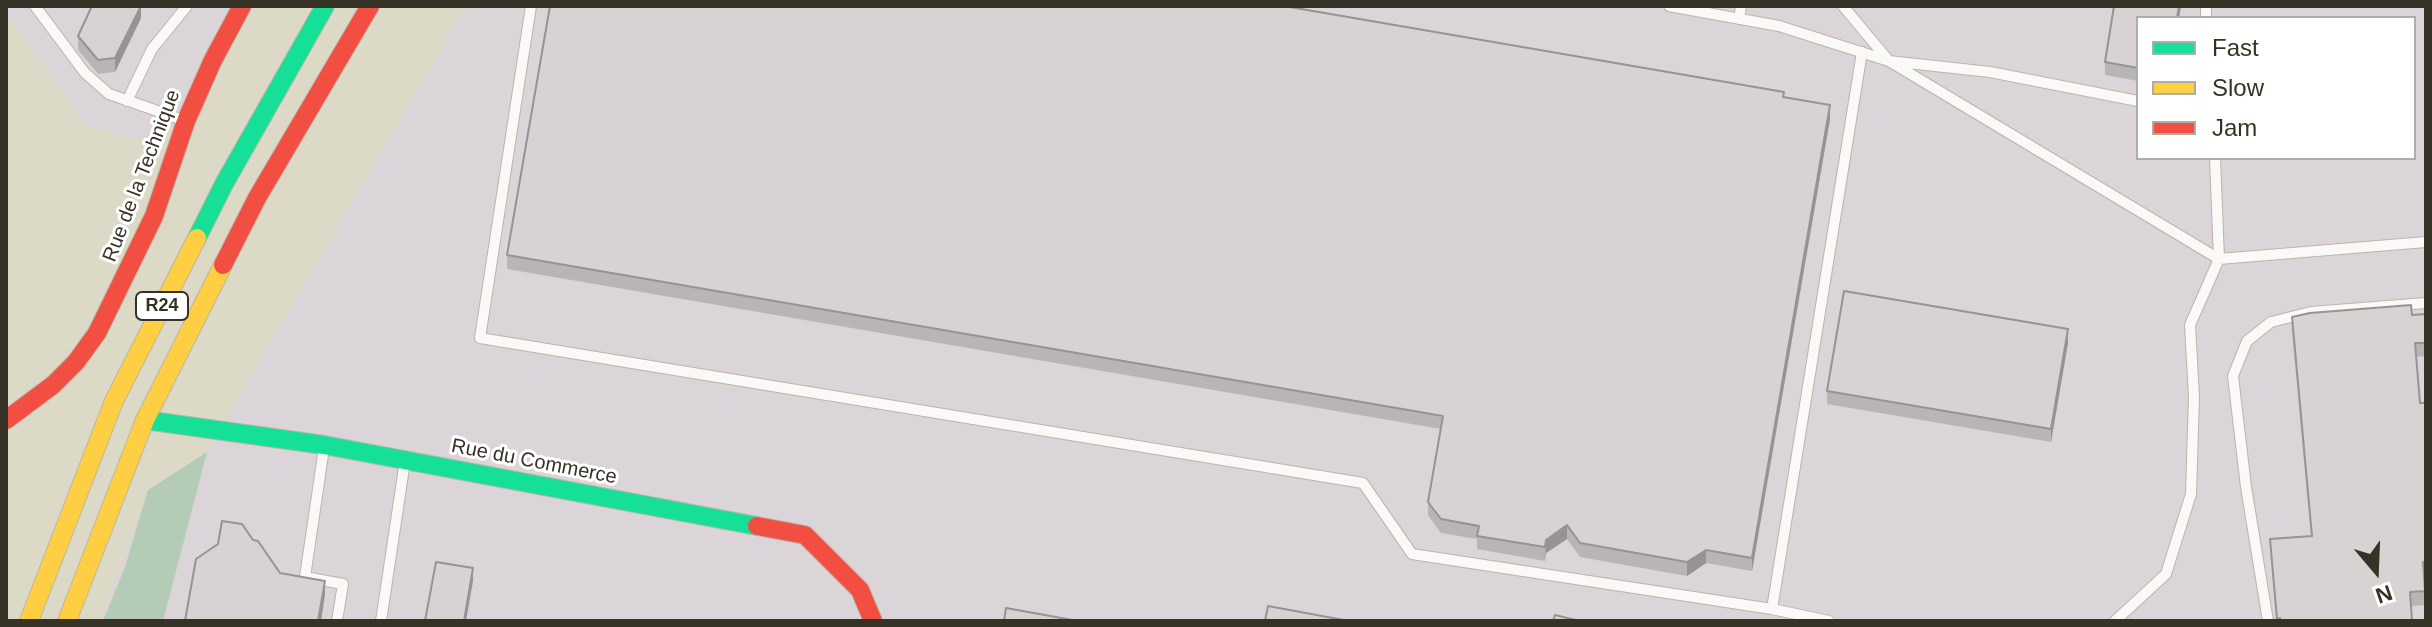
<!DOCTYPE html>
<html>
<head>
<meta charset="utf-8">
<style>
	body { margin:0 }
	#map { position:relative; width:2432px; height:627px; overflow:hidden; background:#ddd9c7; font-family:Helvetica,sans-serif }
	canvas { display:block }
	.frame { position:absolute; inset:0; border:8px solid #363326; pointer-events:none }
	.legend { position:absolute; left:2136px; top:16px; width:280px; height:144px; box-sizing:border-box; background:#fff; border:2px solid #afada8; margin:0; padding:10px 14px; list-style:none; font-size:24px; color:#363326 }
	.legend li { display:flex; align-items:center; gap:16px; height:40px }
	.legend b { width:40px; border:2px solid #afada8 }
	.north { position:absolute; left:2336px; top:531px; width:80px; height:80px; -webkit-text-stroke:6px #fff; paint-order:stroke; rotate:161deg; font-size:22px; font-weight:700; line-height:32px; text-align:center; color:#363326 }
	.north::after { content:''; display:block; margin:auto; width:28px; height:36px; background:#363326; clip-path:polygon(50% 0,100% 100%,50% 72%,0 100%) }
</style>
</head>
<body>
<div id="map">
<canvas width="2432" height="627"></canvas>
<div class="frame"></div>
<ul class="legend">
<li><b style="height:10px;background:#16e098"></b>Fast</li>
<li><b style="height:10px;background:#ffcf43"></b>Slow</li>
<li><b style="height:10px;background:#f24e42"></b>Jam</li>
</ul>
<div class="north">N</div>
</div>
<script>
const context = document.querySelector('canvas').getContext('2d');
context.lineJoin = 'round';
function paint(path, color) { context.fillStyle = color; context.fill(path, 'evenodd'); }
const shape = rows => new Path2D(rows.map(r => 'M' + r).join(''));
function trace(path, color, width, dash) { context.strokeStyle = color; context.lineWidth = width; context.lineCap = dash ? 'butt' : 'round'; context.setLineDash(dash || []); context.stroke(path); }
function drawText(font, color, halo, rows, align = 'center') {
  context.font = font + ' Helvetica,sans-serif'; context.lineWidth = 6; context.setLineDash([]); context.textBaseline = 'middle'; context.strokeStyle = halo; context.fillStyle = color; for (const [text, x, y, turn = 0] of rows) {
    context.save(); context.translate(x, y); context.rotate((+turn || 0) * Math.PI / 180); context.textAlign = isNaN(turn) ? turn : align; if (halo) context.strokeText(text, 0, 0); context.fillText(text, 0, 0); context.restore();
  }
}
paint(shape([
	[6,6,256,6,158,142,87,127,6,12],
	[466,6,2426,6,2426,621,100,621,148,490,207,452],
	[2138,18,2414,18,2414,158,2138,158]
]), '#dbd4d8');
paint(shape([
	[207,452,163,621,103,621,125,567,148,490]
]), '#b4ccb5');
const lane = shape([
	[35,6,85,73,109,94,183,120],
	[531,6,480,338,1363,483,1412,554,1772,609,1829,621],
	[1669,6,1779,26,1889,61,2219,259,2426,242],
	[1843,6,1889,61,1990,72,2138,101],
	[2206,6,2206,18],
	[1739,19,1741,6],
	[127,101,152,49,187,6],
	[324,448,305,577,343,584,337,621],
	[1772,609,1862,52],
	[381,621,405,461],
	[2115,621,2166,574,2191,494,2194,397,2190,325,2219,259,2215,158],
	[2268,621,2246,487,2233,376,2247,341,2271,322,2311,312,2426,303]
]);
const fast = shape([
	[197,238,224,184,325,6],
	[145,420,324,445,757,526]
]);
const slow = shape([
	[29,621,114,401,197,238],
	[67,621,145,420,223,265]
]);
const jam = shape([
	[223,265,257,198,370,6],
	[6,420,53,385,76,362,97,333,154,216,186,121,213,60,242,6],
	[757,526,805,535,860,590,873,621]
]);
trace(lane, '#bab6a7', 12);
trace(fast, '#bab6a7', 20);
trace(slow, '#bab6a7', 20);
trace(jam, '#bab6a7', 20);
trace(lane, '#faf9f7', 10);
trace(fast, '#16e098', 18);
trace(slow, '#ffcf43', 18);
trace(jam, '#f24e42', 18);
paint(shape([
	[2114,6,2181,6,2179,18,2138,18,2138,81,2105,75,2105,62],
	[141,18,115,72,98,74,78,50,78,36],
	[1784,97,1830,119,1752,571,1706,563,1687,576,1580,557,1567,539,1546,553,1545,561,1477,549,1477,539,1441,533,1428,515,1428,502,1441,429,507,269,507,255],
	[2426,314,2426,356,2416,357,2420,403,2426,410,2426,575,2424,576,2425,605,2411,606,2412,621,2276,621,2270,539,2311,536,2292,331,2292,317],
	[2068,343,2051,442,1827,404,1827,391]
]), '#bab5b5');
paint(shape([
	[141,6,141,18,115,72,115,58],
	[2179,6,2181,6,2179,18,2177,18],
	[1830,105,1830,119,1752,571,1752,558],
	[2068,329,2068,343,2051,442,2051,429],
	[1567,525,1567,539,1546,553,1545,561,1546,540],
	[1706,550,1706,563,1687,576,1687,562],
	[473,568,473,581,466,621,464,621],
	[325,581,325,595,321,621,318,621]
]), '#979394');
const building = shape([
	[92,6,141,6,115,58,98,60,78,36,92,6],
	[550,6,1284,6,1784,92,1783,97,1830,105,1752,558,1706,550,1687,562,1580,543,1567,525,1546,540,1545,547,1477,536,1479,526,1441,519,1428,502,1443,416,507,255,550,6],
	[2114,6,2179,6,2177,18,2138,18,2138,68,2105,62,2114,6],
	[1844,291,2068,329,2051,429,1827,391,1844,291],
	[2411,305,2412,315,2426,314,2426,343,2415,343,2420,403,2425,403,2426,410,2426,562,2423,562,2425,591,2410,592,2412,621,2280,621,2280,618,2277,619,2270,539,2312,536,2292,317,2310,313,2411,305],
	[222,521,242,524,253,540,258,541,280,573,325,581,318,621,185,621,196,559,218,544,222,521],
	[436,562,473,568,464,621,425,621,436,562],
	[1268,606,1349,621,1265,621,1268,606],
	[1006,608,1078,621,1004,621,1006,608],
	[1555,615,1580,621,1553,621,1555,615]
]);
paint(building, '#d8d2d3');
trace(building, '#979394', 2);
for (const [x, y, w] of [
	[162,306,52]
]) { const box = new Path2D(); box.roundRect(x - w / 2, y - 14, w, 28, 6); context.fillStyle = '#fff'; context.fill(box); trace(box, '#363326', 2); }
drawText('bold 18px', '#363326', null, [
	["R24",162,306]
]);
drawText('20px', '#363326', '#fff', [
	["Rue de la Technique",142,176,-69],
	["Rue du Commerce",534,462,11]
]);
</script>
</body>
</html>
